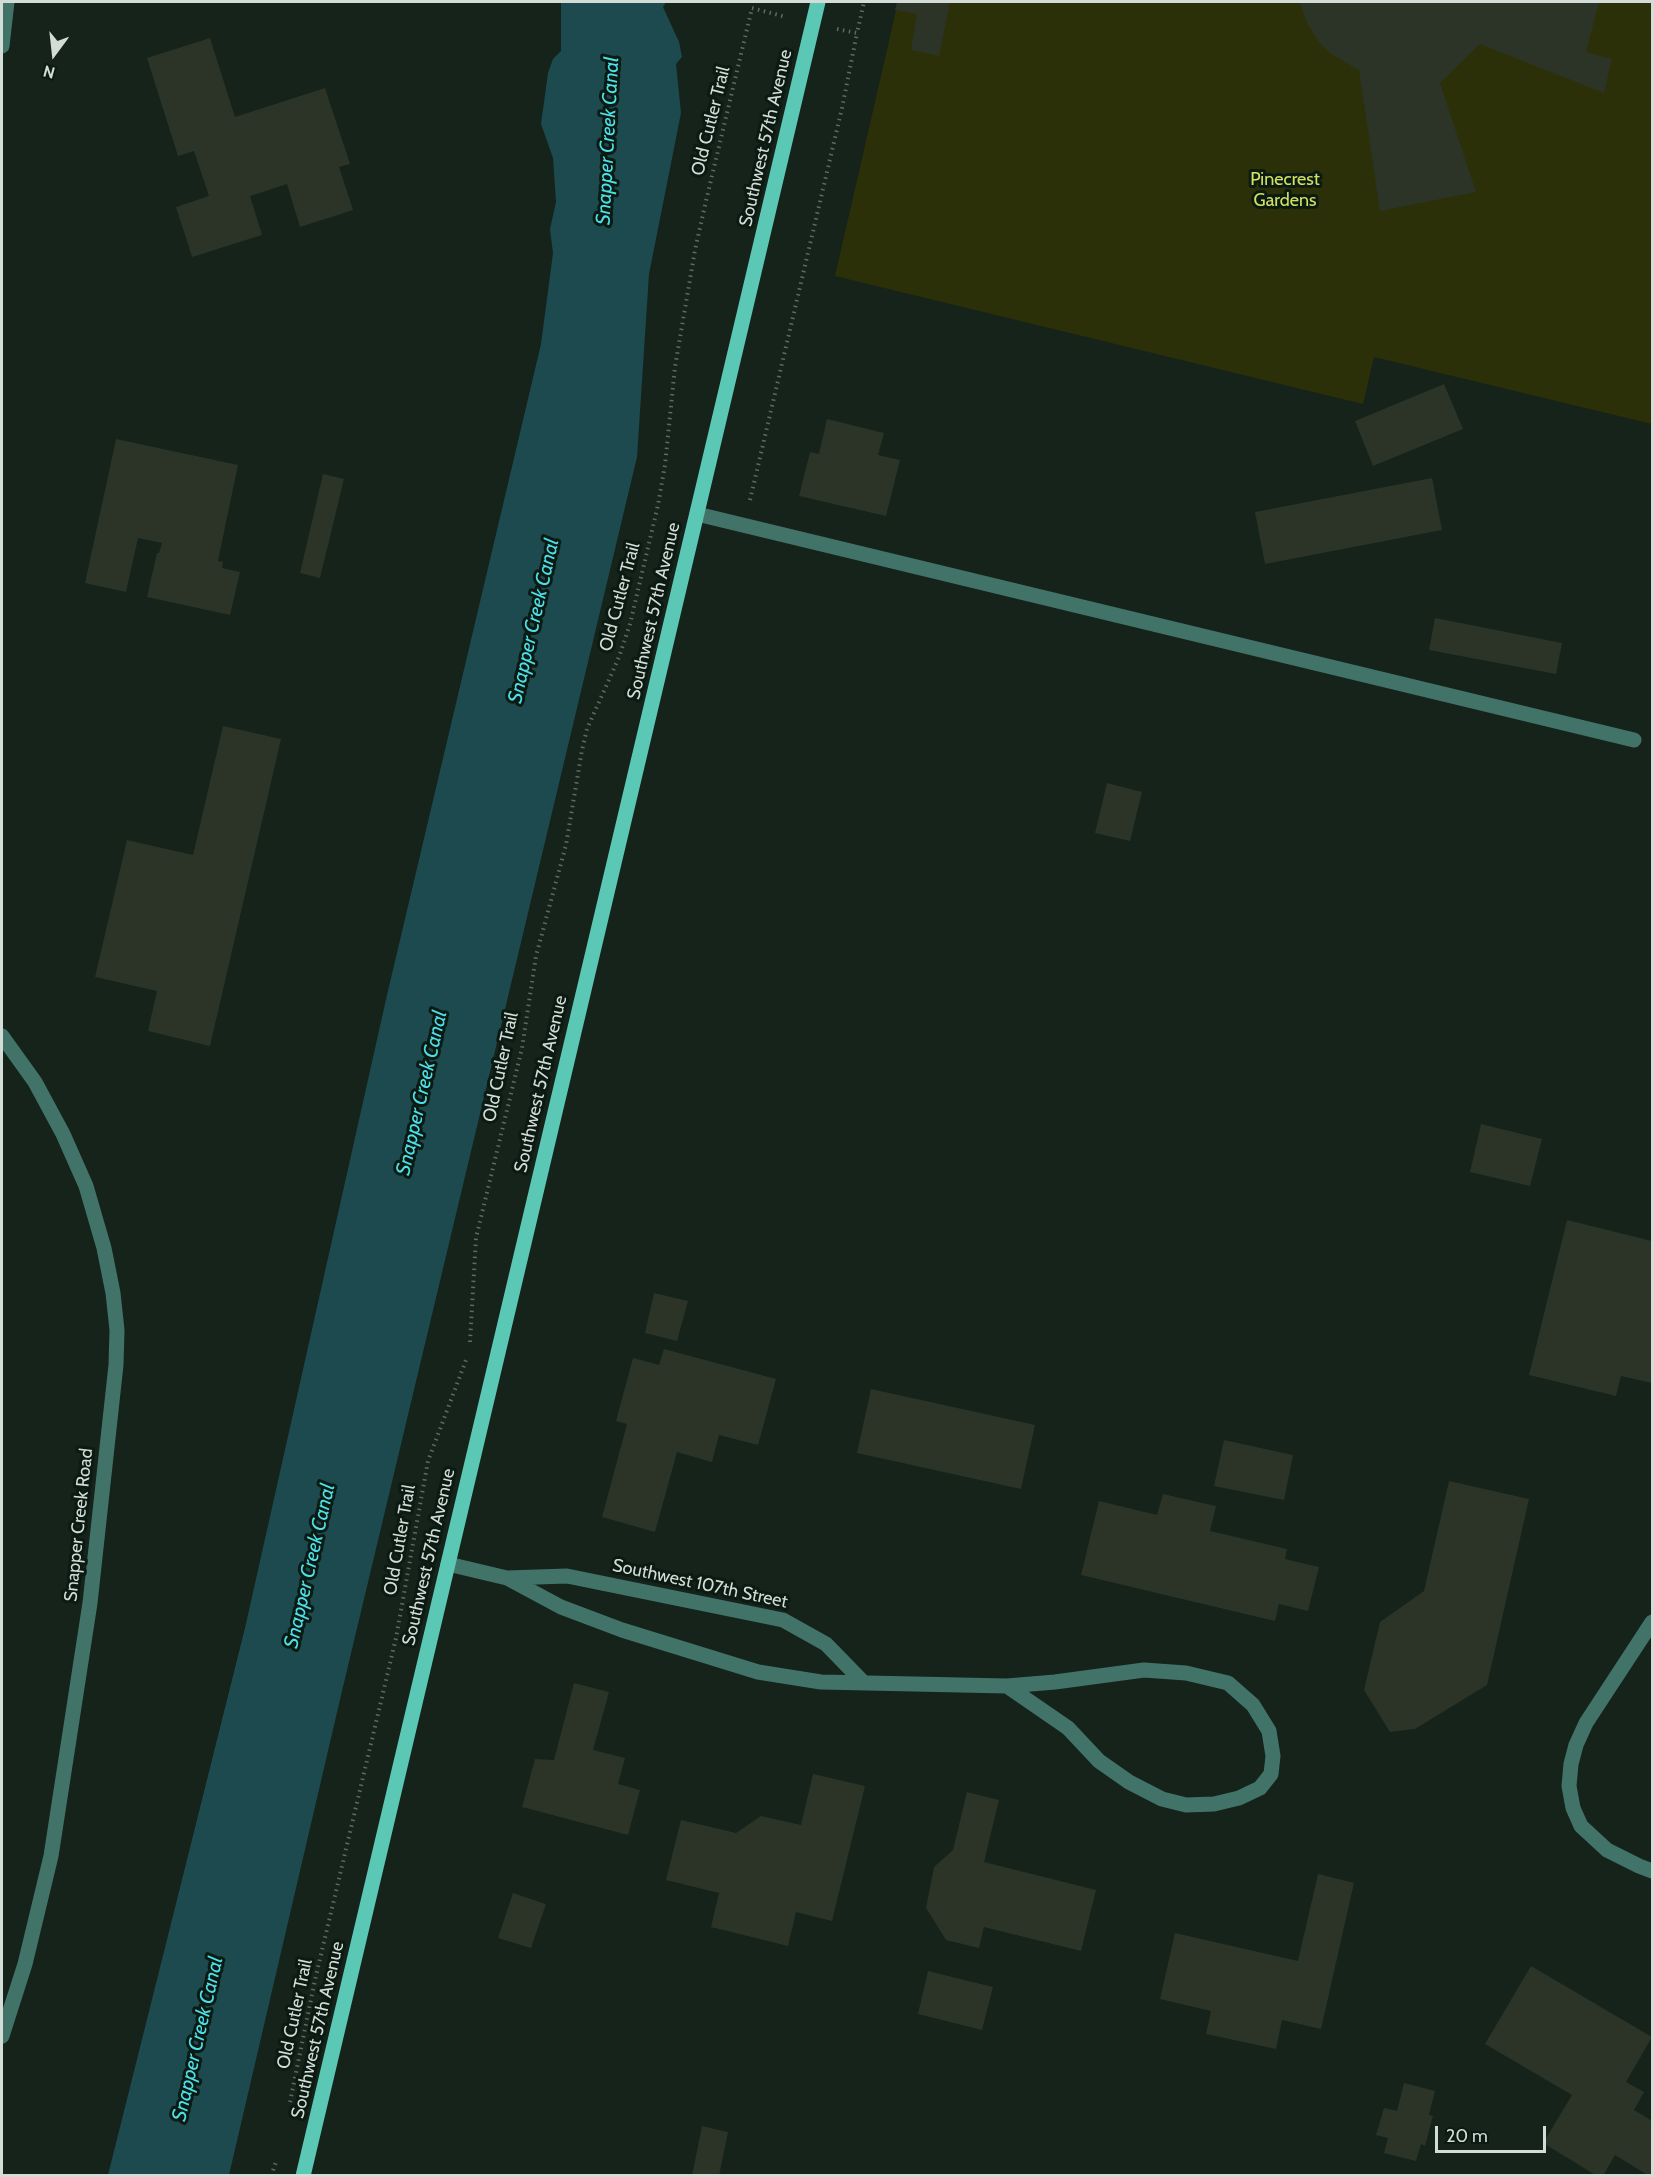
<!DOCTYPE html>
<html>
<head>
<meta charset="utf-8">
<style>
	body { margin:0 }
	#map { position:relative; width:1654px; height:2177px; overflow:hidden; background:#15231b; font-family:Cabin,sans-serif }
	canvas { display:block }
	.frame { position:absolute; inset:0; border:3px solid #d3dcd6; pointer-events:none }
	.north { position:absolute; left:24px; top:24px; width:60px; height:60px; -webkit-text-stroke:4px #0b1a12; paint-order:stroke; rotate:195deg; font-size:16px; font-weight:700; line-height:24px; text-align:center; color:#d3dcd6 }
	.north::after { content:''; display:block; margin:auto; width:21px; height:27px; background:#d3dcd6; clip-path:polygon(50% 0,100% 100%,50% 72%,0 100%) }
	.scale { position:absolute; left:1435px; top:2126px; width:111px; height:27px; box-sizing:border-box; border:3px solid #d3dcd6; border-top:0; padding-left:8px; font-size:18px; line-height:21px; white-space:nowrap; color:#d3dcd6; -webkit-text-stroke:4px #0b1a12; paint-order:stroke }
</style>
</head>
<body>
<div id="map">
<canvas width="1654" height="2177"></canvas>
<div class="frame"></div>
<div class="north">N</div>
<div class="scale">20 m</div>
</div>
<script>
const context = document.querySelector('canvas').getContext('2d');
context.lineJoin = 'round';
function paint(path, color) { context.fillStyle = color; context.fill(path, 'evenodd'); }
const shape = rows => new Path2D(rows.map(r => 'M' + r).join(''));
function trace(path, color, width, dash) { context.strokeStyle = color; context.lineWidth = width; context.lineCap = dash ? 'butt' : 'round'; context.setLineDash(dash || []); context.stroke(path); }
function drawText(font, color, halo, rows, align = 'center') {
  context.font = font + ' Cabin,sans-serif'; context.lineWidth = 6; context.setLineDash([]); context.textBaseline = 'middle'; context.strokeStyle = halo; context.fillStyle = color; for (const [text, x, y, turn = 0] of rows) {
    context.save(); context.translate(x, y); context.rotate((+turn || 0) * Math.PI / 180); context.textAlign = isNaN(turn) ? turn : align; if (halo) context.strokeText(text, 0, 0); context.fillText(text, 0, 0); context.restore();
  }
}
paint(shape([
	[898,2,1652,2,1652,424,1374,357,1363,404,835,276]
]), '#2c3008');
paint(shape([
	[561,2,666,2,663,7,679,42,682,57,676,64,681,113,649,274,637,457,342,1691,229,2175,108,2175,245,1628,387,995,541,344,553,253,550,229,556,202,553,158,541,124,548,73,553,59,561,51]
]), '#1d4a4e');
paint(shape([
	[897,2,950,2,939,56,911,50,917,14,895,10],
	[1300,2,1599,2,1586,52,1612,59,1604,93,1480,44,1439,84,1441,86,1476,192,1380,211,1359,70,1331,54,1319,42,1306,21],
	[210,38,235,117,325,88,350,164,339,167,353,210,300,227,287,184,250,196,262,235,192,257,176,207,209,196,194,151,178,156,147,58],
	[1444,384,1463,429,1373,466,1355,421],
	[827,419,884,433,878,455,900,460,886,516,799,496,810,452,819,454],
	[116,439,238,465,218,561,223,562,222,568,240,572,230,615,147,597,157,553,159,553,162,543,138,538,126,592,85,583],
	[323,474,344,479,320,578,300,573],
	[1432,478,1442,530,1265,564,1255,512],
	[1435,618,1562,643,1556,674,1429,650],
	[223,726,281,739,210,1046,148,1031,157,991,95,977,127,840,193,855],
	[1107,783,1142,792,1130,841,1095,833],
	[1481,1124,1542,1139,1530,1186,1470,1172],
	[1567,1220,1652,1241,1652,1383,1621,1376,1616,1396,1529,1375],
	[654,1293,688,1301,677,1341,645,1333],
	[664,1349,776,1379,758,1445,719,1435,712,1462,677,1452,655,1532,602,1517,627,1424,616,1421,633,1358,659,1365],
	[871,1389,1035,1425,1021,1489,857,1453],
	[1224,1440,1293,1455,1284,1500,1214,1486],
	[1449,1481,1529,1499,1487,1685,1415,1729,1390,1732,1364,1690,1380,1622,1424,1591],
	[1163,1494,1216,1506,1210,1531,1287,1549,1285,1559,1319,1567,1308,1611,1279,1604,1275,1621,1081,1575,1099,1501,1157,1515],
	[574,1683,609,1692,593,1750,625,1758,618,1784,640,1790,628,1835,522,1807,535,1759,554,1760],
	[813,1774,865,1786,832,1921,796,1912,788,1946,711,1927,719,1893,666,1880,681,1820,736,1833,761,1816,801,1825],
	[967,1792,999,1800,984,1862,1096,1890,1081,1951,984,1927,979,1948,946,1940,926,1908,934,1867,953,1850],
	[1318,1874,1354,1883,1321,2029,1282,2020,1276,2049,1206,2034,1211,2011,1160,1999,1175,1933,1298,1961],
	[513,1893,546,1904,531,1948,498,1938],
	[1531,1966,1652,2037,1626,2082,1644,2092,1634,2110,1652,2121,1652,2176,1649,2176,1615,2155,1603,2176,1597,2176,1543,2143,1572,2095,1485,2044],
	[928,1971,993,1987,982,2030,918,2014],
	[1404,2083,1435,2091,1429,2115,1433,2116,1425,2146,1421,2144,1416,2161,1384,2153,1388,2138,1376,2135,1384,2108,1397,2111],
	[702,2126,728,2132,719,2176,692,2176]
]), '#2b3427');
trace(shape([
	[837,29,857,33,864,2],
	[750,500,842,108,857,33],
	[470,1342,476,1238,522,1048,536,956,566,845,582,750,587,729,619,657,630,624,658,505,665,465,675,367,695,250,706,201,752,8,786,17],
	[290,2102,315,1980,396,1638,428,1461,466,1360],
	[271,2176,276,2162]
]), '#5e6a63', 4, [1.5, 4.5]);
trace(shape([
	[2,46,7,2],
	[697,514,1634,740],
	[2,1036,35,1082,63,1134,86,1186,104,1248,113,1293,117,1330,116,1365,90,1603,51,1856,25,1964,2,2036],
	[448,1564,507,1578,567,1576,783,1620,826,1644,864,1683],
	[507,1578,561,1607,622,1630,758,1672,821,1682,1007,1686,1055,1682,1144,1670,1186,1673,1228,1683,1253,1705,1269,1731,1273,1756,1271,1774,1260,1788,1239,1798,1214,1804,1186,1805,1162,1799,1129,1782,1099,1761,1068,1728,1007,1686],
	[1652,1622,1586,1723,1576,1745,1571,1764,1569,1786,1573,1808,1581,1826,1607,1850,1639,1866,1652,1871]
]), '#427369', 15);
trace(shape([
	[303,2176,818,2]
]), '#5bc8b5', 15);
drawText('18px', '#d3dcd6', '#0b1a12', [
	["Old Cutler Trail",711,121,-76],
	["Southwest 57th Avenue",766,138,-77],
	["Old Cutler Trail",620,597,-75],
	["Southwest 57th Avenue",654,611,-77],
	["Old Cutler Trail",501,1067,-78],
	["Southwest 57th Avenue",541,1084,-77],
	["Snapper Creek Road",79,1525,-84],
	["Old Cutler Trail",400,1540,-80],
	["Southwest 57th Avenue",429,1557,-77],
	["Southwest 107th Street",700,1584,12],
	["Old Cutler Trail",295,2014,-78],
	["Southwest 57th Avenue",318,2030,-77]
]);
drawText('18px', '#d3e160', '#0b1a12', [
	["Pinecrest",1285,180],
	["Gardens",1285,201]
]);
drawText('italic 20px', '#4de0ea', '#0b1a12', [
	["Snapper Creek Canal",608,141,-87],
	["Snapper Creek Canal",534,621,-77],
	["Snapper Creek Canal",422,1093,-77],
	["Snapper Creek Canal",310,1566,-77],
	["Snapper Creek Canal",198,2039,-77]
]);
</script>
</body>
</html>
